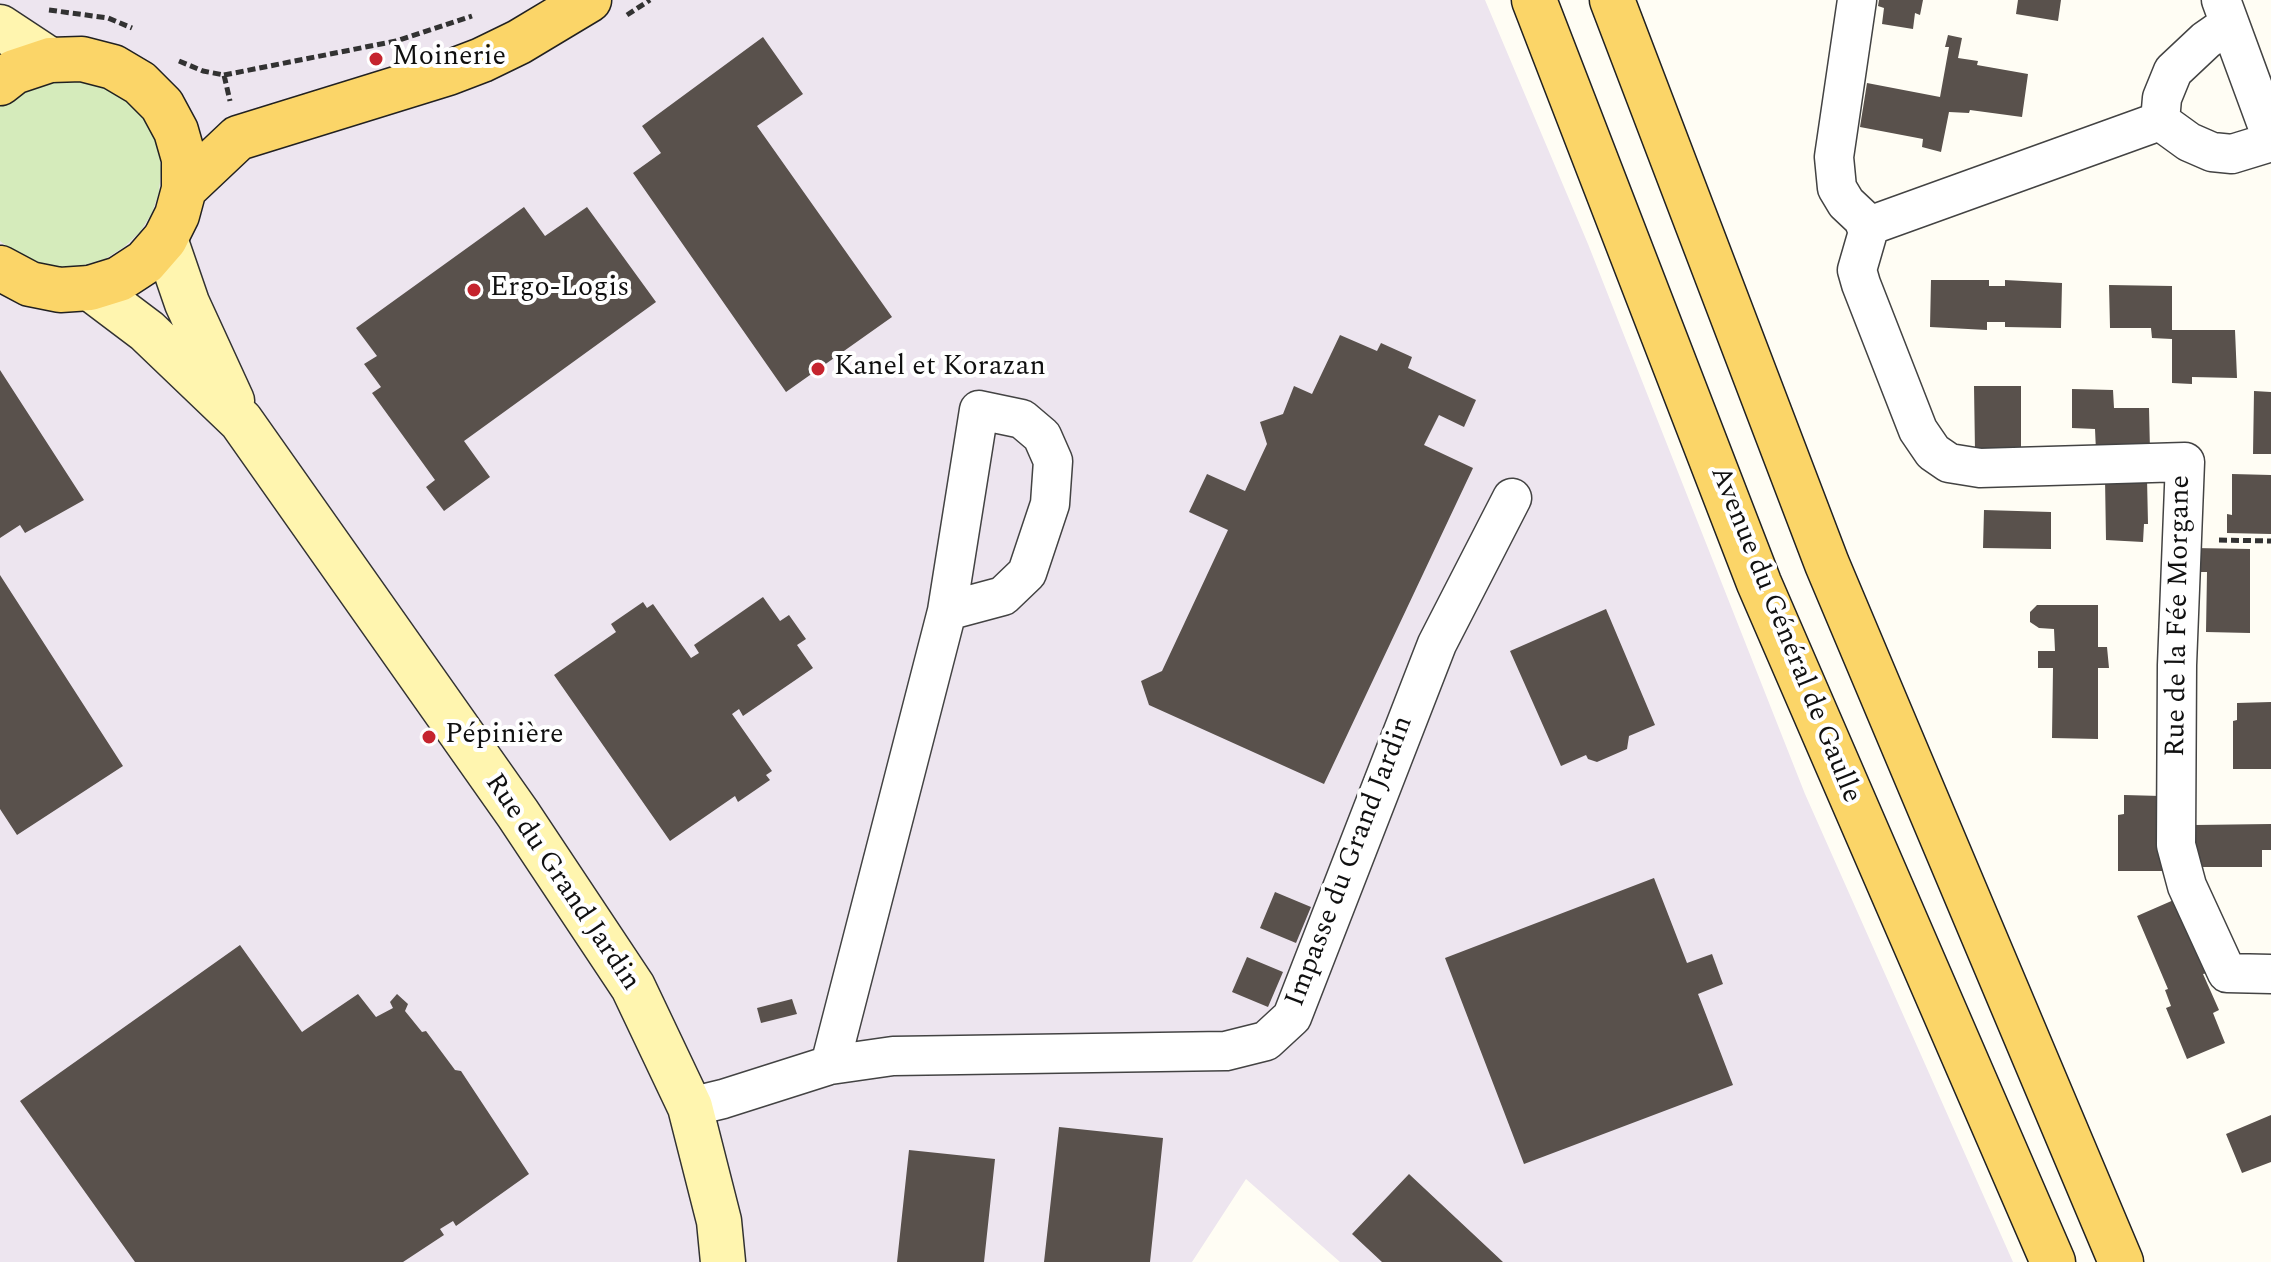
<!DOCTYPE html>
<html>
<head>
<meta charset="utf-8">
<style>
	body { margin:0 }
	canvas { display:block; background:#fffdf4 }
</style>
</head>
<body>
<canvas width="2271" height="1262"></canvas>
<script>
const context = document.querySelector('canvas').getContext('2d');
context.lineJoin = 'round';
function paint(path, color) { context.fillStyle = color; context.fill(path, 'evenodd'); }
const shape = rows => new Path2D(rows.map(r => 'M' + r).join(''));
function trace(path, color, width, dash) { context.strokeStyle = color; context.lineWidth = width; context.lineCap = dash ? 'butt' : 'round'; context.setLineDash(dash || []); context.stroke(path); }
function drawText(font, color, halo, rows, align = 'center') {
  context.font = font + ' Spectral,serif'; context.lineWidth = 8; context.setLineDash([]); context.textBaseline = 'middle'; context.strokeStyle = halo; context.fillStyle = color; for (const [text, x, y, turn = 0] of rows) {
    context.save(); context.translate(x, y); context.rotate((+turn || 0) * Math.PI / 180); context.textAlign = isNaN(turn) ? turn : align; if (halo) context.strokeText(text, 0, 0); context.fillText(text, 0, 0); context.restore();
  }
}
paint(shape([
	[0,0,1485,0,1588,244,1805,794,2013,1262,1340,1262,1246,1179,1192,1262,0,1262]
]), '#ede5ef');
paint(shape([
	[52,77,99,81,137,108,150,127,159,149,161,170,159,192,152,213,140,232,124,247,105,259,84,265,62,267,41,264,18,255,0,241,0,103]
]), '#d5ebbb');
paint(shape([
	[1879,0,1923,0,1920,15,1915,13,1913,29,1882,24,1884,8,1878,6],
	[2018,0,2061,0,2058,21,2016,14],
	[1948,35,1962,38,1958,58,1978,61,1977,65,2028,74,2022,117,1970,110,1969,113,1949,112,1941,152,1922,147,1923,139,1860,127,1867,83,1940,97,1949,47,1945,47],
	[763,37,803,94,757,126,892,317,786,392,633,173,661,153,642,126],
	[524,207,545,236,587,207,656,302,464,441,490,477,444,511,426,487,435,480,372,393,381,387,364,364,377,356,356,328],
	[1931,280,1989,280,1989,286,2005,286,2005,280,2062,283,2061,328,2005,327,2005,322,1987,322,1987,330,1930,327],
	[2109,285,2172,286,2172,330,2235,330,2237,378,2192,377,2192,384,2172,383,2172,339,2152,338,2151,328,2110,328],
	[1340,335,1377,351,1381,343,1412,357,1408,368,1476,400,1464,427,1439,415,1424,445,1473,468,1324,784,1149,705,1141,681,1162,671,1228,530,1189,512,1207,474,1245,491,1267,444,1260,422,1283,414,1294,386,1312,394],
	[0,370,84,500,25,533,20,525,0,538],
	[1974,386,2021,386,2021,451,1975,451],
	[2072,389,2113,390,2114,408,2149,408,2150,451,2096,451,2095,429,2072,428],
	[2254,391,2271,392,2271,454,2253,454],
	[2232,474,2271,475,2271,534,2227,533,2227,514,2232,515],
	[2105,478,2147,478,2148,524,2144,524,2143,542,2106,540],
	[1984,510,2051,512,2051,549,1983,548],
	[2194,548,2250,549,2250,633,2206,632,2207,572,2194,572],
	[0,575,123,766,17,835,0,809],
	[763,597,780,621,789,615,806,639,797,645,813,668,743,716,739,709,732,714,772,771,766,775,770,780,738,802,735,796,670,841,554,675,616,632,611,624,643,602,647,608,653,604,691,658,699,653,694,645],
	[2037,605,2098,605,2098,647,2107,647,2109,668,2098,668,2098,739,2052,738,2053,668,2038,668,2038,651,2055,651,2054,629,2039,628,2030,622,2030,612],
	[1606,609,1655,725,1629,736,1627,749,1597,762,1588,759,1586,755,1561,766,1510,651],
	[2271,702,2271,769,2233,769,2233,721,2237,720,2237,703],
	[2124,795,2161,796,2165,871,2118,871,2118,815,2124,814],
	[2271,824,2271,850,2262,850,2262,867,2194,867,2194,825],
	[1654,878,1687,963,1712,954,1723,984,1698,994,1733,1085,1524,1164,1445,958],
	[1275,892,1311,907,1296,943,1260,928],
	[2176,899,2208,973,2203,974,2219,1010,2213,1013,2225,1043,2187,1059,2166,1008,2171,1006,2165,990,2168,989,2137,916],
	[240,945,302,1032,358,994,376,1017,393,1008,390,1002,397,994,408,1004,405,1011,422,1032,426,1031,455,1070,461,1071,529,1174,456,1226,453,1221,440,1229,444,1235,403,1262,135,1262,20,1101],
	[1247,957,1283,972,1268,1007,1232,992],
	[792,999,797,1014,761,1023,757,1008],
	[2271,1115,2271,1162,2242,1173,2226,1134],
	[1059,1127,1163,1138,1150,1262,1044,1262],
	[909,1150,995,1159,984,1262,897,1262],
	[1409,1174,1503,1262,1382,1262,1352,1234]
]), '#59514c');
const street = shape([
	[1857,0,1834,157,1837,188,1846,203,1863,219,1868,232,1857,270,1861,284,1918,430,1933,452,1949,463,1980,468,2185,462,2177,665,2176,845,2187,886,2227,973,2271,974],
	[2221,0,2271,136],
	[2160,121,2162,98,2173,71,2206,40,2229,24],
	[2160,121,2189,142,2212,152,2232,154,2271,142],
	[1866,227,2160,121],
	[830,1065,947,611,979,410,1022,419,1042,436,1053,461,1050,504,1027,573,1003,596,947,611],
	[690,1107,723,1099,830,1065,893,1056,1226,1051,1266,1041,1292,1017,1437,644,1512,498]
]);
const secondary = shape([
	[0,27,50,60],
	[165,239,187,303,232,401],
	[90,288,147,331,241,421,518,814,633,987,690,1107,719,1221,723,1262]
]);
const primary = shape([
	[1534,0,1759,583,2053,1262],
	[1612,0,1827,564,2121,1262],
	[0,83,14,72,50,60,82,59,113,67,140,83,162,105,176,131,184,159,184,189,177,215,165,239,145,262,119,279,90,288,60,290,30,284,0,268],
	[184,189,238,138,448,73,482,60,519,42,589,0]
]);
trace(street, '#434343', 41);
trace(secondary, '#323232', 47);
trace(primary, '#212121', 47);
trace(shape([
	[49,10,108,18,132,28],
	[627,15,650,0],
	[179,61,203,71,224,75,230,101],
	[224,75,396,41,472,16],
	[2219,540,2271,541]
]), '#323232', 5, [8, 4]);
trace(street, '#fff', 38);
trace(secondary, '#fff5af', 44);
trace(primary, '#fbd568', 44);
for (const [x, y, r, color] of [
	[376,59,8,"#c5242e"],
	[474,290,8,"#c5242e"],
	[818,369,8,"#c5242e"],
	[429,737,8,"#c5242e"]
]) { const dot = new Path2D(); dot.arc(x, y, r, 0, 2 * Math.PI); context.fillStyle = color; context.fill(dot); trace(dot, '#fff', 3); }
drawText('28px', '#101010', '#fff', [
	["Moinerie",392,59],
	["Ergo-Logis",490,290],
	["Kanel et Korazan",834,369],
	["Pépinière",445,737]
], 'left');
drawText('28px', '#101010', '#fff', [
	["Rue de la Fée Morgane",2180,616,-89],
	["Avenue du Général de Gaulle",1784,635,68],
	["Impasse du Grand Jardin",1351,862,-69],
	["Rue du Grand Jardin",561,883,56]
]);
</script>
</body>
</html>
